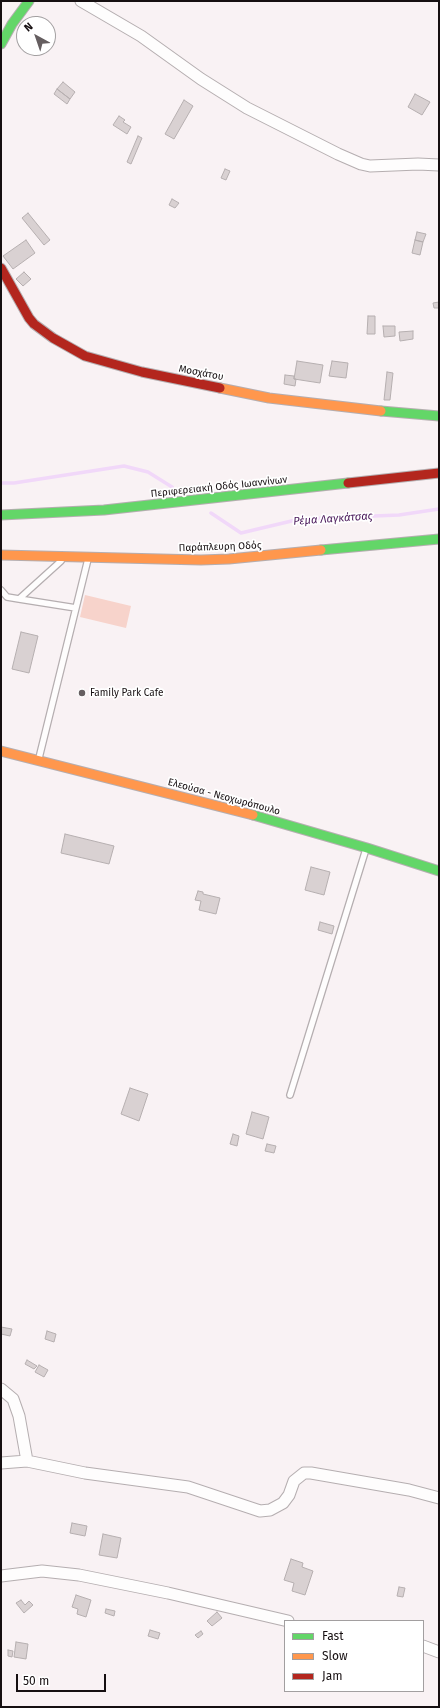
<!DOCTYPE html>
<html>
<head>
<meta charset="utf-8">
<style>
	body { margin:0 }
	#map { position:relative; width:440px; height:1708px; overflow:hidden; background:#f9f2f4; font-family:"Fira Sans",sans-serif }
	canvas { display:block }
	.frame { position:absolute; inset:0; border:2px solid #160f11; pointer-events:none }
	.legend { position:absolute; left:284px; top:1620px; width:140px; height:72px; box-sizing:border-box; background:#fff; border:1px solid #a29fa0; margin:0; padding:5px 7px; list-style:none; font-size:12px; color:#160f11 }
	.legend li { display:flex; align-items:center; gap:8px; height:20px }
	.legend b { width:20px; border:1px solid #a29fa0 }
	.north { position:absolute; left:16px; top:16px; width:40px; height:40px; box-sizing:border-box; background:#fff; border:1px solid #a29fa0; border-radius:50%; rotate:320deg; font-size:11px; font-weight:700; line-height:16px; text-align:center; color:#160f11 }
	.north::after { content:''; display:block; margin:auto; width:14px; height:18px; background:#655e60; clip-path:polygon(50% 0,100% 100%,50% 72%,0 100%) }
	.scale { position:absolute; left:16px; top:1674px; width:90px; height:18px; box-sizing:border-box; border:2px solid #160f11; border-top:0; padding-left:5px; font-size:12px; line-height:14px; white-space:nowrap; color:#160f11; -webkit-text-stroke:3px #fff; paint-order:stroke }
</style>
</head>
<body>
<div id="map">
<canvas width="440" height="1708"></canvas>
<div class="frame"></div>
<ul class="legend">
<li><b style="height:5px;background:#63d668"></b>Fast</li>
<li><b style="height:5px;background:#ff974d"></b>Slow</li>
<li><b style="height:5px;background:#b3261e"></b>Jam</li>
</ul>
<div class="north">N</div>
<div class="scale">50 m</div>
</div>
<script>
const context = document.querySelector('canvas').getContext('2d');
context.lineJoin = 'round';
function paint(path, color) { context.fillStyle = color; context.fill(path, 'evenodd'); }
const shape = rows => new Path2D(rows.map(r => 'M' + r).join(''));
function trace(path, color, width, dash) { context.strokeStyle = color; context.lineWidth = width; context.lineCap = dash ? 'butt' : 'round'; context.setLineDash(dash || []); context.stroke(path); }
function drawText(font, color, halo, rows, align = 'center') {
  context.font = font + ' "Fira Sans",sans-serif'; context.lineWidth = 3.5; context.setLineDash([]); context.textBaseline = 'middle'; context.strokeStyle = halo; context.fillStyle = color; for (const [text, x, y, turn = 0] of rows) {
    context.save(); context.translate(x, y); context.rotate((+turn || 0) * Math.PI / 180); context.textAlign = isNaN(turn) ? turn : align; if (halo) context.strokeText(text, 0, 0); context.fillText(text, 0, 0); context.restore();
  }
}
paint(shape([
	[85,595,131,606,126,628,80,617]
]), '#f7d3cb');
trace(shape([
	[1,483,14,483,124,466,148,472,172,487],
	[211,513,241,533,300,519,399,515,439,509]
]), '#f1d8f9', 3.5);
const building = shape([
	[63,82,75,92,70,99,57,89,63,82],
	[57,89,70,99,67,104,54,94,57,89],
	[415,94,430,102,422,115,408,107,415,94],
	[184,100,193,106,174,139,165,134,184,100],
	[119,116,125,120,123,122,131,127,127,134,113,125,119,116],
	[138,136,142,138,131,164,127,162,138,136],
	[225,169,230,171,226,180,221,178,225,169],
	[172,199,179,203,175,208,169,205,172,199],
	[28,213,50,240,44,245,22,218,28,213],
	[417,232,426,234,423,242,415,240,417,232],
	[26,240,35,253,13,269,3,256,26,240],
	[415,240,423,242,420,255,412,253,415,240],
	[24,272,31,279,23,286,16,279,24,272],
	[439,302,439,308,434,308,433,303,439,302],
	[368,316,375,316,375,334,367,334,368,316],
	[383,326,395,326,395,336,384,337,383,326],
	[413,331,413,339,400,341,399,332,413,331],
	[297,361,323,365,320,383,294,379,297,361],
	[332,361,348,363,346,378,329,376,332,361],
	[387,372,393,373,390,400,384,400,387,372],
	[285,375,294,376,294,379,296,379,295,386,284,384,285,375],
	[21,632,38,636,29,673,12,669,21,632],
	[65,834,114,846,109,864,61,853,65,834],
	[311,867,330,872,324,895,305,890,311,867],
	[198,891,203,892,203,894,220,898,216,914,199,910,201,901,195,900,198,891],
	[320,922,334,926,332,934,318,930,320,922],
	[130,1088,148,1094,139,1121,121,1114,130,1088],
	[252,1112,269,1117,263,1139,246,1134,252,1112],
	[233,1134,239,1136,237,1146,230,1144,233,1134],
	[267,1144,276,1146,274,1153,265,1151,267,1144],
	[1,1327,12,1329,10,1336,1,1334,1,1327],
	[47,1331,56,1334,54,1342,45,1339,47,1331],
	[27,1360,37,1366,34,1369,25,1364,27,1360],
	[39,1365,48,1370,44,1377,35,1372,39,1365],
	[72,1523,87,1526,85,1536,70,1533,72,1523],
	[103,1534,121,1538,117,1558,99,1555,103,1534],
	[291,1559,303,1563,302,1567,313,1571,305,1595,292,1591,294,1583,284,1580,291,1559],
	[399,1587,405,1588,403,1597,397,1596,399,1587],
	[76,1595,91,1600,86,1617,77,1614,78,1609,72,1607,76,1595],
	[21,1600,25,1605,29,1601,33,1605,24,1613,16,1603,21,1600],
	[106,1609,115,1611,114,1616,105,1613,106,1609],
	[217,1612,222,1618,212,1626,207,1621,217,1612],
	[150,1630,160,1633,158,1639,148,1636,150,1630],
	[201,1631,203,1634,198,1638,195,1635,201,1631],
	[16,1642,28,1644,26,1659,14,1657,16,1642],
	[8,1650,13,1651,12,1657,8,1656,8,1650]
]);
paint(building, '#d9d1d2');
trace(building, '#b6afb0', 1);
const lane = shape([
	[1,590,7,597,19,599,61,561],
	[19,599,76,608],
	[39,758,88,559],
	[290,1095,366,849]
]);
const street = shape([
	[81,1,141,36,201,79,247,108,338,154,361,164,370,166,418,164,439,165],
	[1,1389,13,1399,19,1416,27,1461],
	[1,1463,27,1461,85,1473,188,1487,260,1511,270,1510,283,1503,289,1495,294,1481,304,1473,311,1473,409,1490,439,1498],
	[1,1576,42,1571,79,1575,168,1593,288,1621],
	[423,1646,439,1652]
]);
const fast = shape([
	[1,44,12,24,29,1],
	[381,411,439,416],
	[1,515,104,510,348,483],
	[321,550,439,539],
	[253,815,367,848,439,871]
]);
const slow = shape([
	[220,388,269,398,381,411],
	[1,555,201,560,229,559,321,550],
	[1,751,253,815]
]);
const jam = shape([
	[1,268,29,318,34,324,53,338,85,356,142,372,220,388],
	[348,483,439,473]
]);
trace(lane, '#b5aeb0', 8);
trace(street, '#b5aeb0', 13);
trace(fast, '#b5aeb0', 11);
trace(slow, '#b5aeb0', 11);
trace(jam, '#b5aeb0', 11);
trace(lane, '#fefdfd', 5.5);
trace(street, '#fefdfd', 11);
trace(fast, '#63d668', 9);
trace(slow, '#ff974d', 9);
trace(jam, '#b3261e', 9);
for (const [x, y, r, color] of [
	[82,693,4,"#655e60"]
]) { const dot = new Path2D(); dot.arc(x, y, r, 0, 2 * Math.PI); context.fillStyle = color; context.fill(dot); trace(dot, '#fff', 1.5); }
drawText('10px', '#160f11', '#fff', [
	["Μοσχάτου",201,373,11],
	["Περιφερειακή Οδός Ιωαννίνων",219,487,-6],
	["Παράπλευρη Οδός",220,547,-2],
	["Ελεούσα - Νεοχωρόπουλο",224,797,15]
]);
drawText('10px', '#160f11', '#fff', [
	["Family Park Cafe",90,693]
], 'left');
drawText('italic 11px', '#481759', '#fff', [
	["Ρέμα Λαγκάτσας",333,519,-4]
]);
</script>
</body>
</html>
